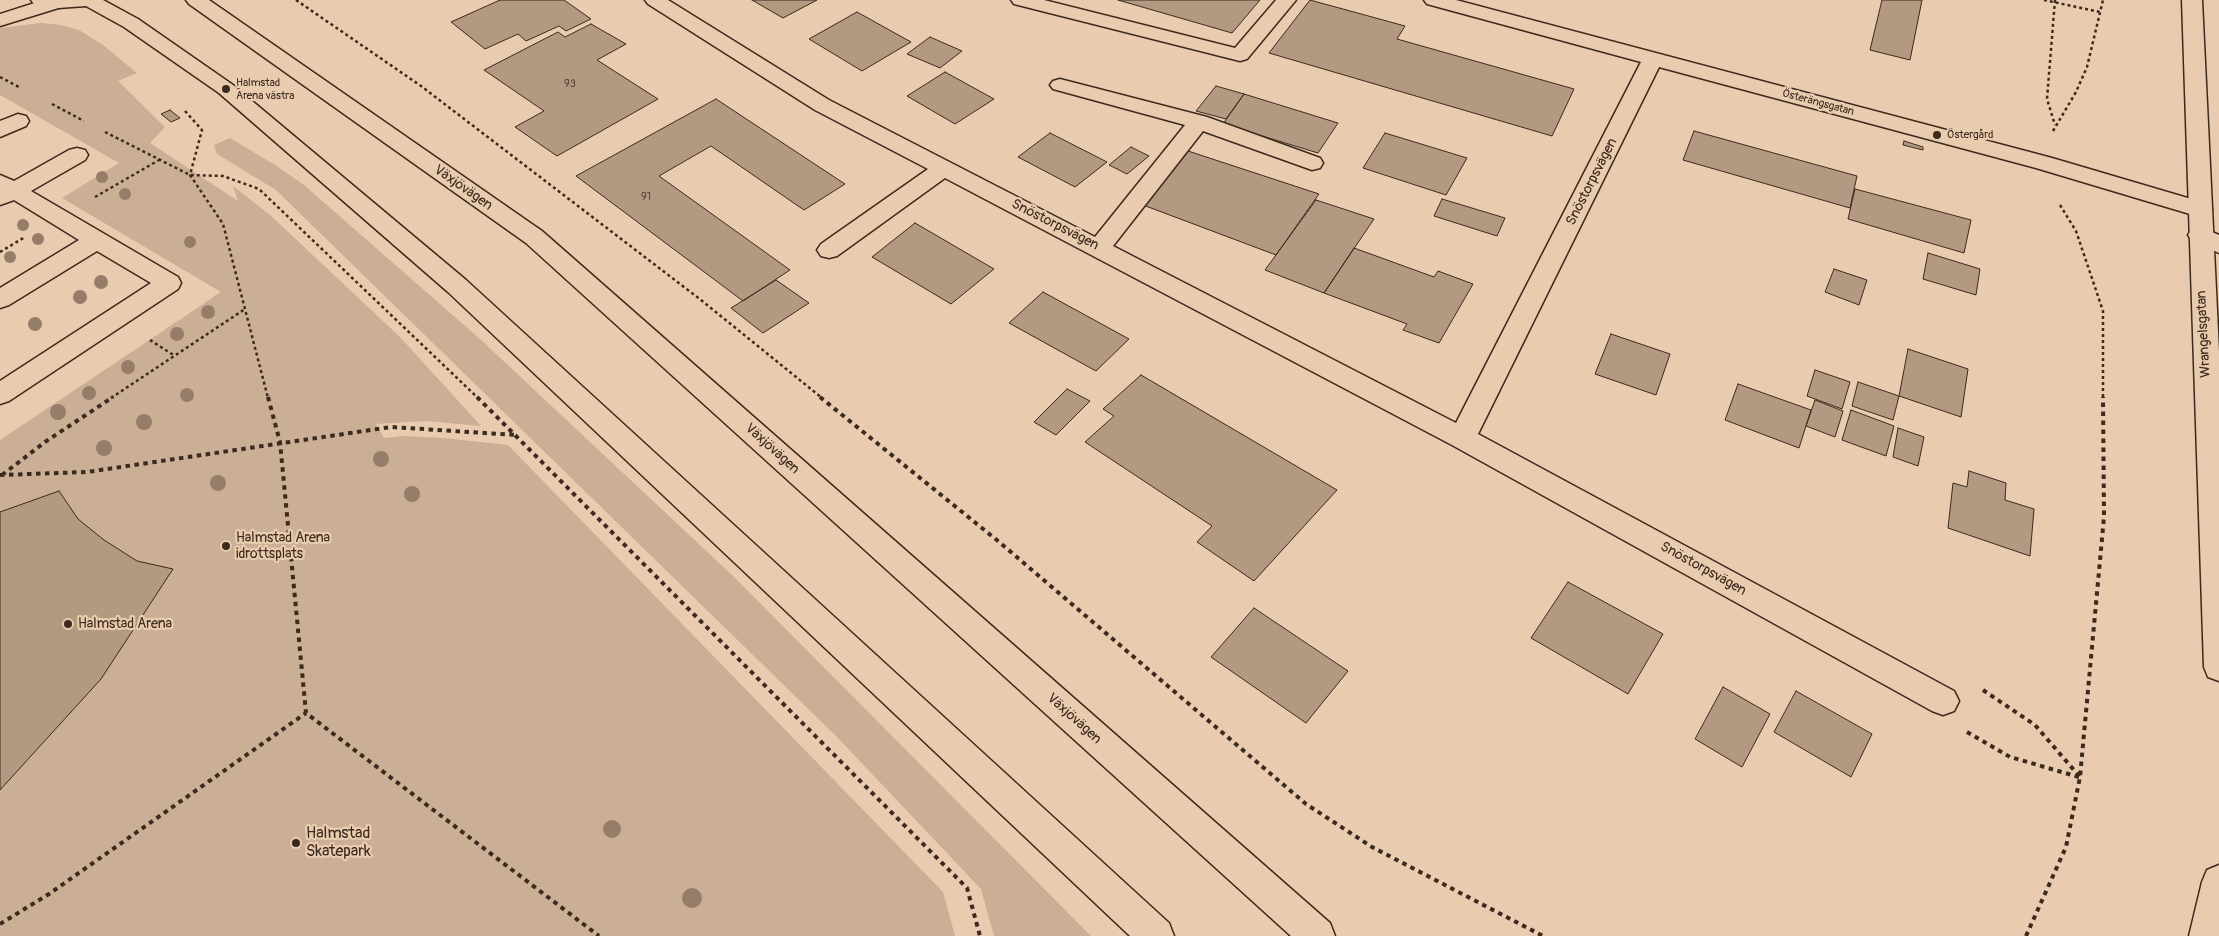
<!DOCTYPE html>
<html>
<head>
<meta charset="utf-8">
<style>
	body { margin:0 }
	canvas { display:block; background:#e9cbaf }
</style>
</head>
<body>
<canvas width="2219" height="936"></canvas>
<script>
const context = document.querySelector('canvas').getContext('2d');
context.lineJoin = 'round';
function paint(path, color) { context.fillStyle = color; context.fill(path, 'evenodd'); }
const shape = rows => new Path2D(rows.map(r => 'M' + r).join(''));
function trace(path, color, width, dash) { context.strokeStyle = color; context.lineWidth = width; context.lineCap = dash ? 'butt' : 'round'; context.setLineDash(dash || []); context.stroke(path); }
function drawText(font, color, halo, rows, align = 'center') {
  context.font = font + ' Pangolin,sans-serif'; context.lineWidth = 4.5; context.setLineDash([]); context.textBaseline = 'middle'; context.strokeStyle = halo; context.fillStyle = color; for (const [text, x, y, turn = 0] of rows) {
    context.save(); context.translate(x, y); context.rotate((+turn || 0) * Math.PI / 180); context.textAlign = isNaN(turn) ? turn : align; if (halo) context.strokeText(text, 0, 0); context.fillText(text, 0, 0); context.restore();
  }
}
paint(shape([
	[41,23,61,25,79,30,103,45,137,73,118,81,165,127,150,143,238,201,233,186,270,215,400,337,481,426,426,421,376,424,384,438,404,436,443,438,508,445,943,892,955,936,0,936,0,440,221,292,62,198,119,163,0,95,0,28],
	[230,138,275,165,304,185,480,339,733,576,1091,936,994,936,981,889,837,737,276,190,217,154,214,145]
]), '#caae95');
const building = shape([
	[500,0,564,0,591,19,566,31,559,26,526,41,518,34,485,49,451,22,500,0],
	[752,0,817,0,783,18,752,0],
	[1118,0,1260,0,1232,33,1118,0],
	[1310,0,1405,26,1397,39,1574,89,1552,136,1269,53,1310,0],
	[1882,0,1922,0,1910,60,1870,50,1882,0],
	[857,12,911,42,862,71,809,39,857,12],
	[591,24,626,44,597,60,658,99,557,156,515,127,544,111,484,70,558,32,565,37,591,24],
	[930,37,962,51,940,68,907,54,930,37],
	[945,72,994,99,955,124,907,96,945,72],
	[1216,86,1244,94,1226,119,1196,111,1216,86],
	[1244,94,1338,123,1318,153,1223,124,1244,94],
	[716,99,845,184,804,210,711,146,659,176,790,270,743,301,576,176,716,99],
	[170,110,180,118,171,122,161,114,170,110],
	[1694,131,1857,176,1850,208,1683,160,1694,131],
	[1050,133,1107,162,1075,187,1018,157,1050,133],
	[1385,133,1467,158,1446,195,1363,168,1385,133],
	[1904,141,1923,147,1923,150,1903,145,1904,141],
	[1131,147,1149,156,1127,174,1109,165,1131,147],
	[1188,151,1319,194,1276,255,1143,205,1188,151],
	[1855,189,1971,220,1964,253,1848,219,1855,189],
	[1442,199,1505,218,1497,236,1434,216,1442,199],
	[1316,200,1374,219,1324,293,1265,270,1316,200],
	[915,223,994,269,951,304,872,257,915,223],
	[1354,248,1434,277,1438,271,1473,284,1439,343,1403,330,1407,324,1324,293,1354,248],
	[1928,253,1980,269,1976,295,1923,279,1928,253],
	[1834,269,1867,280,1859,305,1825,292,1834,269],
	[776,280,809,303,763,333,731,308,776,280],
	[1043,292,1129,339,1096,371,1009,323,1043,292],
	[1611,334,1670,354,1656,395,1595,374,1611,334],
	[1908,349,1968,369,1961,417,1899,396,1908,349],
	[1815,370,1850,382,1842,409,1807,396,1815,370],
	[1141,375,1337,490,1254,581,1197,542,1212,526,1085,442,1114,416,1103,409,1141,375],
	[1858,382,1899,396,1893,420,1852,406,1858,382],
	[1738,384,1811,410,1799,448,1725,420,1738,384],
	[1067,389,1090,401,1056,435,1034,422,1067,389],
	[1815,400,1843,411,1835,437,1806,426,1815,400],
	[1851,410,1894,426,1886,456,1842,440,1851,410],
	[1898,428,1924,437,1918,466,1893,457,1898,428],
	[1969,471,2006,483,2005,500,2034,509,2030,556,1948,528,1953,483,1967,487,1969,471],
	[59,491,78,519,104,540,137,561,173,569,101,679,0,790,0,512,59,491],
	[1568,582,1663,634,1628,694,1531,638,1568,582],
	[1254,608,1348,671,1306,723,1211,657,1254,608],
	[1723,687,1770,714,1742,767,1695,739,1723,687],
	[1796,691,1872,734,1851,777,1774,732,1796,691]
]);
paint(building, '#b49982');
trace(building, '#3b2a1e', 1);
const minor = shape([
	[44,0,66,0,68,2,65,6,0,26,0,14,44,0],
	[645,0,668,0,829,100,1095,237,1185,125,1053,89,1050,85,1053,81,1060,79,1207,117,1320,158,1323,163,1320,168,1312,170,1203,131,1113,246,1456,423,1641,62,1427,4,1424,0,1456,0,2052,158,2208,204,2212,209,2208,214,2200,217,2036,168,1659,67,1478,434,1954,691,1959,701,1954,711,1943,715,1932,711,1452,445,945,178,837,256,829,258,821,256,817,250,821,244,928,169,815,110,648,4,645,0],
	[1011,0,1044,0,1235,48,1276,0,1296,0,1247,59,1240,61,1014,4,1011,0],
	[18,114,26,116,29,121,26,126,0,137,0,121,18,114],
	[77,148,85,150,88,155,85,160,31,191,178,277,181,283,178,289,9,401,0,404,0,381,151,283,97,251,9,305,0,308,0,288,79,240,14,200,0,205,0,175,14,181,69,150,77,148],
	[2200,227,2219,235,2219,253,2192,241,2188,235,2192,229,2200,227]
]);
const major = shape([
	[2182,0,2202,0,2219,352,2219,681,2208,677,2204,667,2182,0],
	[2219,865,2219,936,2189,936,2202,882,2207,870,2219,865]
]);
const highway = shape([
	[31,0,103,0,138,19,233,85,466,280,1169,923,1174,936,1130,936,448,292,219,93,124,27,86,6,58,8,34,4,31,0],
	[186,0,209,0,542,231,1330,923,1335,936,1291,936,526,243,189,4,186,0]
]);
trace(minor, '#3b2a1e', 3);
trace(major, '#3b2a1e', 3);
trace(highway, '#3b2a1e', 3);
trace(shape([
	[296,0,421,86,701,300,822,398],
	[2044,0,2100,12],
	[2055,0,2047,99,2055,125],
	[0,77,19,87],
	[52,104,84,121],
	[185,111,202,130,190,175,223,224,268,398],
	[2053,131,2076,92,2087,67,2103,0],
	[105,132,190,175,223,176,259,189,478,398],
	[95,197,159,160],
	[2060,205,2076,231,2103,311,2103,398],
	[0,252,25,237],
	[150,340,175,356],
	[111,398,245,309]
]), '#3b2a1e', 2.5, [3, 3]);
trace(shape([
	[268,397,280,442,306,713,599,936],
	[477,397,967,888,980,936],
	[820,397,998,541,1306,804,1372,847,1543,936],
	[0,475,87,472,391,427,516,435],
	[2,475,45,442,113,397],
	[1983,690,2035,725,2080,777],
	[1967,732,2010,757,2079,777],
	[0,924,49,894,306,713],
	[2026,936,2066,847,2080,777,2104,517,2103,397]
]), '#3b2a1e', 4, [4.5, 4.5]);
paint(minor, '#e9cbaf');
paint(major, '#e9cbaf');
paint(highway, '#e9cbaf');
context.fillStyle = '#957d69';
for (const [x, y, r] of [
	[102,177,6],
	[125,194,6],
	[23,225,6],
	[38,239,6],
	[190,242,6],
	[10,257,6],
	[101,282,7],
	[80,297,7],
	[208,312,7],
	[35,324,7],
	[177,334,7],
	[128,367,7],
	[89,393,7],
	[187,395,7],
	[58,412,8],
	[144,422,8],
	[104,448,8],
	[381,459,8],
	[218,483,8],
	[412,494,8],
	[612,829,9],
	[692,898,10]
]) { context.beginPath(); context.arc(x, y, r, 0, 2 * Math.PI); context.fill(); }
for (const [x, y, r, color] of [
	[226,89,5,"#3b2a1e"],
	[1937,135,5,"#3b2a1e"],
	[226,546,5,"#3b2a1e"],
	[68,624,5,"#3b2a1e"],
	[296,843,5,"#3b2a1e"]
]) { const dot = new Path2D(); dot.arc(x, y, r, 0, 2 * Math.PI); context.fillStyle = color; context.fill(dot); trace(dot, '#e9cbaf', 2); }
drawText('11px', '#3b2a1e', '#e9cbaf', [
	["Halmstad",236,83],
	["Arena västra",236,96],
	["Östergård",1947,135]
], 'left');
drawText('11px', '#594637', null, [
	["93",570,84],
	["91",646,197]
]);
drawText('11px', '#3b2a1e', '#e9cbaf', [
	["Österängsgatan",1818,103,15]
]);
drawText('14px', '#3b2a1e', '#e9cbaf', [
	["Snöstorpsvägen",1592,182,-63],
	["Växjövägen",463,188,35],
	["Snöstorpsvägen",1055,225,27],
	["Wrangelsgatan",2204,334,-93],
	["Växjövägen",772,449,42],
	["Snöstorpsvägen",1703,569,29],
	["Växjövägen",1074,719,42]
]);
drawText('14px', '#3b2a1e', '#e9cbaf', [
	["Halmstad Arena",236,538],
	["idrottsplats",236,554],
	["Halmstad Arena",78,624]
], 'left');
drawText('16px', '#3b2a1e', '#e9cbaf', [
	["Halmstad",306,834],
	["Skatepark",306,852]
], 'left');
</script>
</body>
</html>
